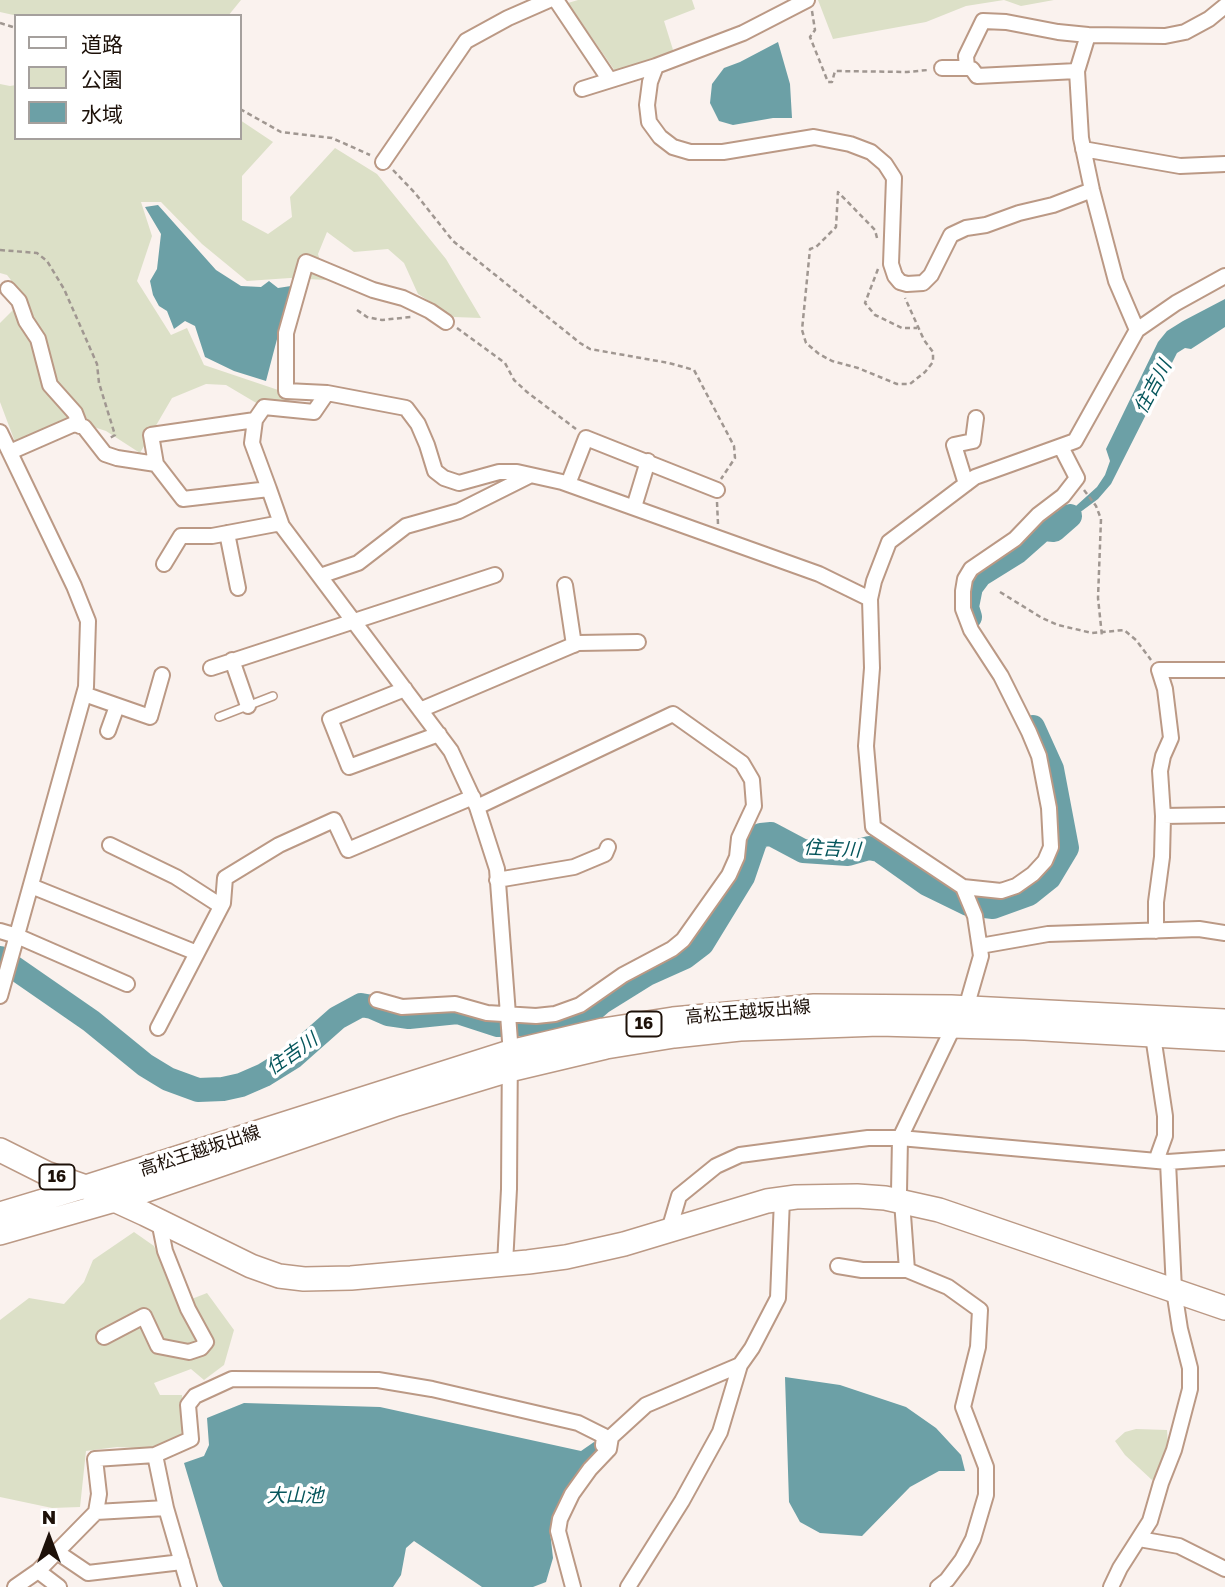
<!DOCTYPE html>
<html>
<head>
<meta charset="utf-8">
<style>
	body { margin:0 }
	#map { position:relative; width:1225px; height:1587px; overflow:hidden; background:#faf2ee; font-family:"Golos Text","Noto Sans JP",sans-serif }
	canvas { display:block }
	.legend { position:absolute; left:14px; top:14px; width:228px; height:126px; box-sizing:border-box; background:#fff; border:2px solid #a5a09d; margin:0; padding:9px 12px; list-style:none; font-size:21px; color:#1d1109 }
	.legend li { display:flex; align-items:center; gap:14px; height:35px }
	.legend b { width:35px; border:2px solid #a5a09d }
	.north { position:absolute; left:14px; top:1503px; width:70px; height:70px; -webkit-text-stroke:5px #fff; paint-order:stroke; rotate:0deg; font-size:19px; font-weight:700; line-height:28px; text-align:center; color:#1d1109 }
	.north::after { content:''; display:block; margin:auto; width:24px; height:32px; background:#1d1109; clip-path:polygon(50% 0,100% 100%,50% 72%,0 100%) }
</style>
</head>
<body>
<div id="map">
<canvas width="1225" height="1587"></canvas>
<ul class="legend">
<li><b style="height:9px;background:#fff"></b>道路</li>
<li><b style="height:19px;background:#dce0c7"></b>公園</li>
<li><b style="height:19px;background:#6ca0a6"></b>水域</li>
</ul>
<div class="north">N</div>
</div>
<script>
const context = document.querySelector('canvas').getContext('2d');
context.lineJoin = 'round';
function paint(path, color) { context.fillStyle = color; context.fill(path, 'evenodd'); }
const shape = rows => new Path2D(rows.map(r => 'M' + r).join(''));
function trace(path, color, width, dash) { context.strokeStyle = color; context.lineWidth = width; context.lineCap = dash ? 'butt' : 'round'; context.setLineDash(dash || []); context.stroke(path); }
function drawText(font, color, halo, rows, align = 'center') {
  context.font = font + ' "Golos Text","Noto Sans JP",sans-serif'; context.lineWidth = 7; context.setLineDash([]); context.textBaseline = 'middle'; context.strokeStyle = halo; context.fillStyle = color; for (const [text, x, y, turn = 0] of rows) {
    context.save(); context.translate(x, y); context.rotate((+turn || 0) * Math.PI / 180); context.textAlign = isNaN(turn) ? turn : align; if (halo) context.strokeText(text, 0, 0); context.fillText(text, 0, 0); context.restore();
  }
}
paint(shape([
	[0,0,241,0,228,16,18,16,0,12],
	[578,0,692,0,695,9,664,21,674,53,615,71,568,3],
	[818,0,1054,0,1021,6,1004,0,966,6,926,22,833,39],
	[0,84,10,86,16,85,16,138,240,138,240,120,273,142,242,176,242,220,268,234,292,217,290,197,335,148,377,174,446,259,481,318,454,317,418,294,404,263,388,249,354,252,327,232,318,254,326,280,290,278,247,281,202,244,161,202,141,202,152,236,137,281,171,335,187,328,204,365,296,396,284,404,258,404,226,385,206,384,172,398,140,453,106,431,72,420,15,442,0,402,0,323,25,298,7,275,0,273],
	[134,1232,154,1246,179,1304,207,1293,234,1330,224,1365,204,1380,191,1369,154,1383,160,1395,182,1395,184,1417,181,1435,155,1449,117,1447,86,1451,80,1507,52,1508,0,1497,0,1320,29,1298,64,1304,84,1282,93,1260],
	[1136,1429,1167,1430,1168,1445,1164,1469,1152,1480,1125,1455,1115,1441,1125,1432]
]), '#dce0c7');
paint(shape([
	[778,42,790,84,792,118,773,118,733,125,719,121,710,103,712,84,724,68,740,62],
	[158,205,216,270,241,286,261,287,269,281,278,288,291,286,266,381,234,371,205,357,195,326,185,321,174,329,167,311,159,306,153,295,150,281,157,269,161,234,145,207],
	[1225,299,1225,327,1191,349,1185,348,1177,353,1111,484,1098,499,1048,536,1037,522,1053,511,1063,513,1056,524,1097,487,1105,475,1110,461,1106,449,1158,342,1167,331,1183,321],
	[785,1377,840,1385,906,1407,936,1428,961,1455,965,1471,939,1471,910,1487,862,1536,820,1533,800,1522,789,1502],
	[244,1403,380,1407,581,1451,594,1442,600,1447,566,1492,550,1531,553,1558,546,1582,533,1587,482,1587,414,1541,406,1548,401,1575,393,1587,223,1587,219,1580,184,1463,204,1456,209,1445,207,1418]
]), '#6ca0a6');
trace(shape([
	[970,617,967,607,971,587,980,575,1017,552,1043,529,1054,530,1070,516],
	[0,958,91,1021,145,1065,168,1079,198,1090,223,1089,241,1085,264,1075,293,1057,337,1018,361,1005,372,1007,388,1014,409,1017,458,1012,498,1025,558,1023,586,1016,602,1002,647,974,685,957,702,944,743,877,755,842,761,835,771,834,803,851,848,854,869,848,879,850,927,884,968,904,993,907,1029,894,1049,878,1067,848,1052,769,1033,727]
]), '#6ca0a6', 24);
const service = shape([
	[219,717,273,696]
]);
const minor = shape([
	[556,0,609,79],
	[807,0,743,33,656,66,650,82,647,105,649,122,660,137,673,147,690,152,723,152,814,137,850,144,871,152,885,164,894,178,891,264,895,276,900,282,907,284,923,283,931,275,951,235,966,228,986,225,1019,213,1053,205,1092,190],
	[942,68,967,68,966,56,983,21,1006,22,1058,32,1088,35],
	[967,68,972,69,977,76,1077,71,1081,138,1092,190,1116,281,1137,330],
	[1077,71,1088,35,1165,36,1185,32,1209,19,1225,6],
	[582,89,656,66],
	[1083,149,1180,166,1225,164],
	[383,162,466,41,508,18,549,0],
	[8,289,19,301,26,321,38,339,50,385,75,413,80,426],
	[446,322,430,311,403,298,373,290,306,262,286,333,286,391,327,393,406,408,418,424,427,445,435,471,444,478,459,483,499,472,517,472,562,482,819,574,870,599],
	[255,420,264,407,314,412,327,393],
	[0,432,74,586,88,621,86,687,0,996],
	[1061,447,1077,478,1063,496,1038,515,1015,539,971,569,965,579,963,591,963,609,971,630,1001,676,1029,732,1039,756,1049,808,1051,847,1045,861,1033,874,1016,886,1001,891,963,887,873,827,866,746,872,668,870,599,874,581,889,542,975,477,1075,441,1137,330,1176,303,1225,276],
	[10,452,74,424,84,427,105,454,117,458,156,464,183,499,269,489,282,526,451,751,477,807,497,869,510,1041,509,1189,505,1264],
	[156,464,151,435,255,420,252,443,269,489],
	[568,484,586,438,717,490],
	[966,484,954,445,973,441,976,418],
	[634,507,648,461],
	[227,533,238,588],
	[164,564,181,536,212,536,281,523],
	[320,576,358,563,406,526,459,511,529,476],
	[565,585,574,645],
	[232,660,248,706],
	[211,668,495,575],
	[405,689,330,719,349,767,439,734],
	[84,694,150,717,162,675],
	[420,710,578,643,638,642],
	[108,731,117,706],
	[1163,816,1225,815],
	[110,845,176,877,221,906],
	[497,880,574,867,605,854,608,847],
	[31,886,197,953,223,903,225,878,279,845,334,820,348,850,473,797],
	[0,931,17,936,127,984],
	[1156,931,1156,902,1162,857,1163,816,1160,771,1163,756,1171,738,1165,689,1159,670,1225,670],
	[980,946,1048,934,1199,929,1225,933],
	[377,1000,402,1007,455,1004,487,1013,536,1016,555,1014,580,1005,623,975,672,949,683,940,729,875,737,857,739,838,754,806,752,780,742,763,673,714,477,807],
	[158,1028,197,953],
	[1153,1036,1165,1116,1165,1136,1156,1161],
	[669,1230,679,1196,716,1166,740,1155,868,1138,900,1138,1168,1162,1225,1158],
	[838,1266,862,1270,907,1270],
	[104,1337,144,1316,158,1346,189,1352,201,1348,206,1342,188,1309,165,1251,159,1221],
	[155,1455,191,1439,188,1405,195,1396,232,1379,378,1380,432,1389,578,1423,604,1436,603,1445,609,1449],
	[96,1512,99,1494,95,1459,155,1455,166,1508],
	[1139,1539,1179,1546,1225,1569],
	[57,1552,88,1573,182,1562],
	[38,1571,96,1512,166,1508,189,1587],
	[15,1587,38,1571,59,1587],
	[573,1587,558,1531,560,1519,572,1494,590,1469,609,1449,611,1437,646,1405,740,1365],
	[628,1587,682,1501,720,1432,740,1365,752,1348,778,1298,782,1199],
	[938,1587,947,1580,962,1560,973,1539,986,1495,986,1467,963,1407,978,1347,980,1310,948,1287,907,1270,902,1201,899,1192,900,1138,950,1034,957,1026,966,1008,981,956,975,916,963,887],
	[1111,1587,1120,1568,1150,1521,1161,1483,1174,1450,1190,1389,1190,1368,1180,1329,1174,1290,1168,1162]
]);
const secondary = shape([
	[0,1213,86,1187],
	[0,1234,115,1201]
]);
const primary = shape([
	[0,1150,46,1173,86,1187,145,1214,251,1266,279,1276,304,1279,351,1278,528,1262,566,1257,624,1244,767,1201,796,1197,857,1196,885,1198,939,1210,1225,1308],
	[86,1187,510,1052,603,1030,673,1019,814,1006,951,1007,1225,1021],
	[115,1201,397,1104,509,1070,606,1047,674,1036,740,1029,879,1024,1025,1028,1225,1039]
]);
trace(service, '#bb9985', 10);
trace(minor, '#bb9985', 18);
trace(secondary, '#bb9985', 24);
trace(primary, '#bb9985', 26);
trace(shape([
	[812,11,815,30,810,37,828,82,832,82,835,71,907,72,928,70],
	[0,23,16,28],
	[240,109,281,132,332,138,370,155],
	[393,170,415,193,453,241,580,343,590,349,669,363,694,370,734,446,735,458,721,479],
	[877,238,875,230,838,192,836,227,816,247,810,249,802,330,806,343,819,354,832,361,858,368,897,384,910,384,925,372,933,362,933,352,924,340,905,298],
	[0,250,37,253,47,261,64,289,97,364,99,383,115,435,110,438],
	[878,269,865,303,875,315,902,328,917,328],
	[357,310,367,317,382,320,411,317],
	[457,328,505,363,514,380,527,392,576,429],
	[1084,490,1096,506,1101,519,1098,598,1102,636],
	[717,502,718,524],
	[1000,592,1042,618,1058,625,1092,633,1124,630,1136,640,1151,660]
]), '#a09791', 2.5, [5, 3.5]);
trace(service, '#fff', 7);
trace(minor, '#fff', 14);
trace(secondary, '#fff', 21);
trace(primary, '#fff', 23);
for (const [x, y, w] of [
	[644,1024,35],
	[57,1177,35]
]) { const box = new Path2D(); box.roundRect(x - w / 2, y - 12.5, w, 25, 5); context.fillStyle = '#fff'; context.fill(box); trace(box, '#1d1109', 2); }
drawText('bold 16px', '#1d1109', null, [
	["16",644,1024],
	["16",57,1177]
]);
drawText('18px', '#1d1109', '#fff', [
	["高松王越坂出線",748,1012,-5],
	["高松王越坂出線",200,1151,-18]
]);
drawText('italic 19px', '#06565c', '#fff', [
	["住吉川",1153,387,-62],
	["住吉川",832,849,3],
	["住吉川",292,1054,-35],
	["大山池",295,1496]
]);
</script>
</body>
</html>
